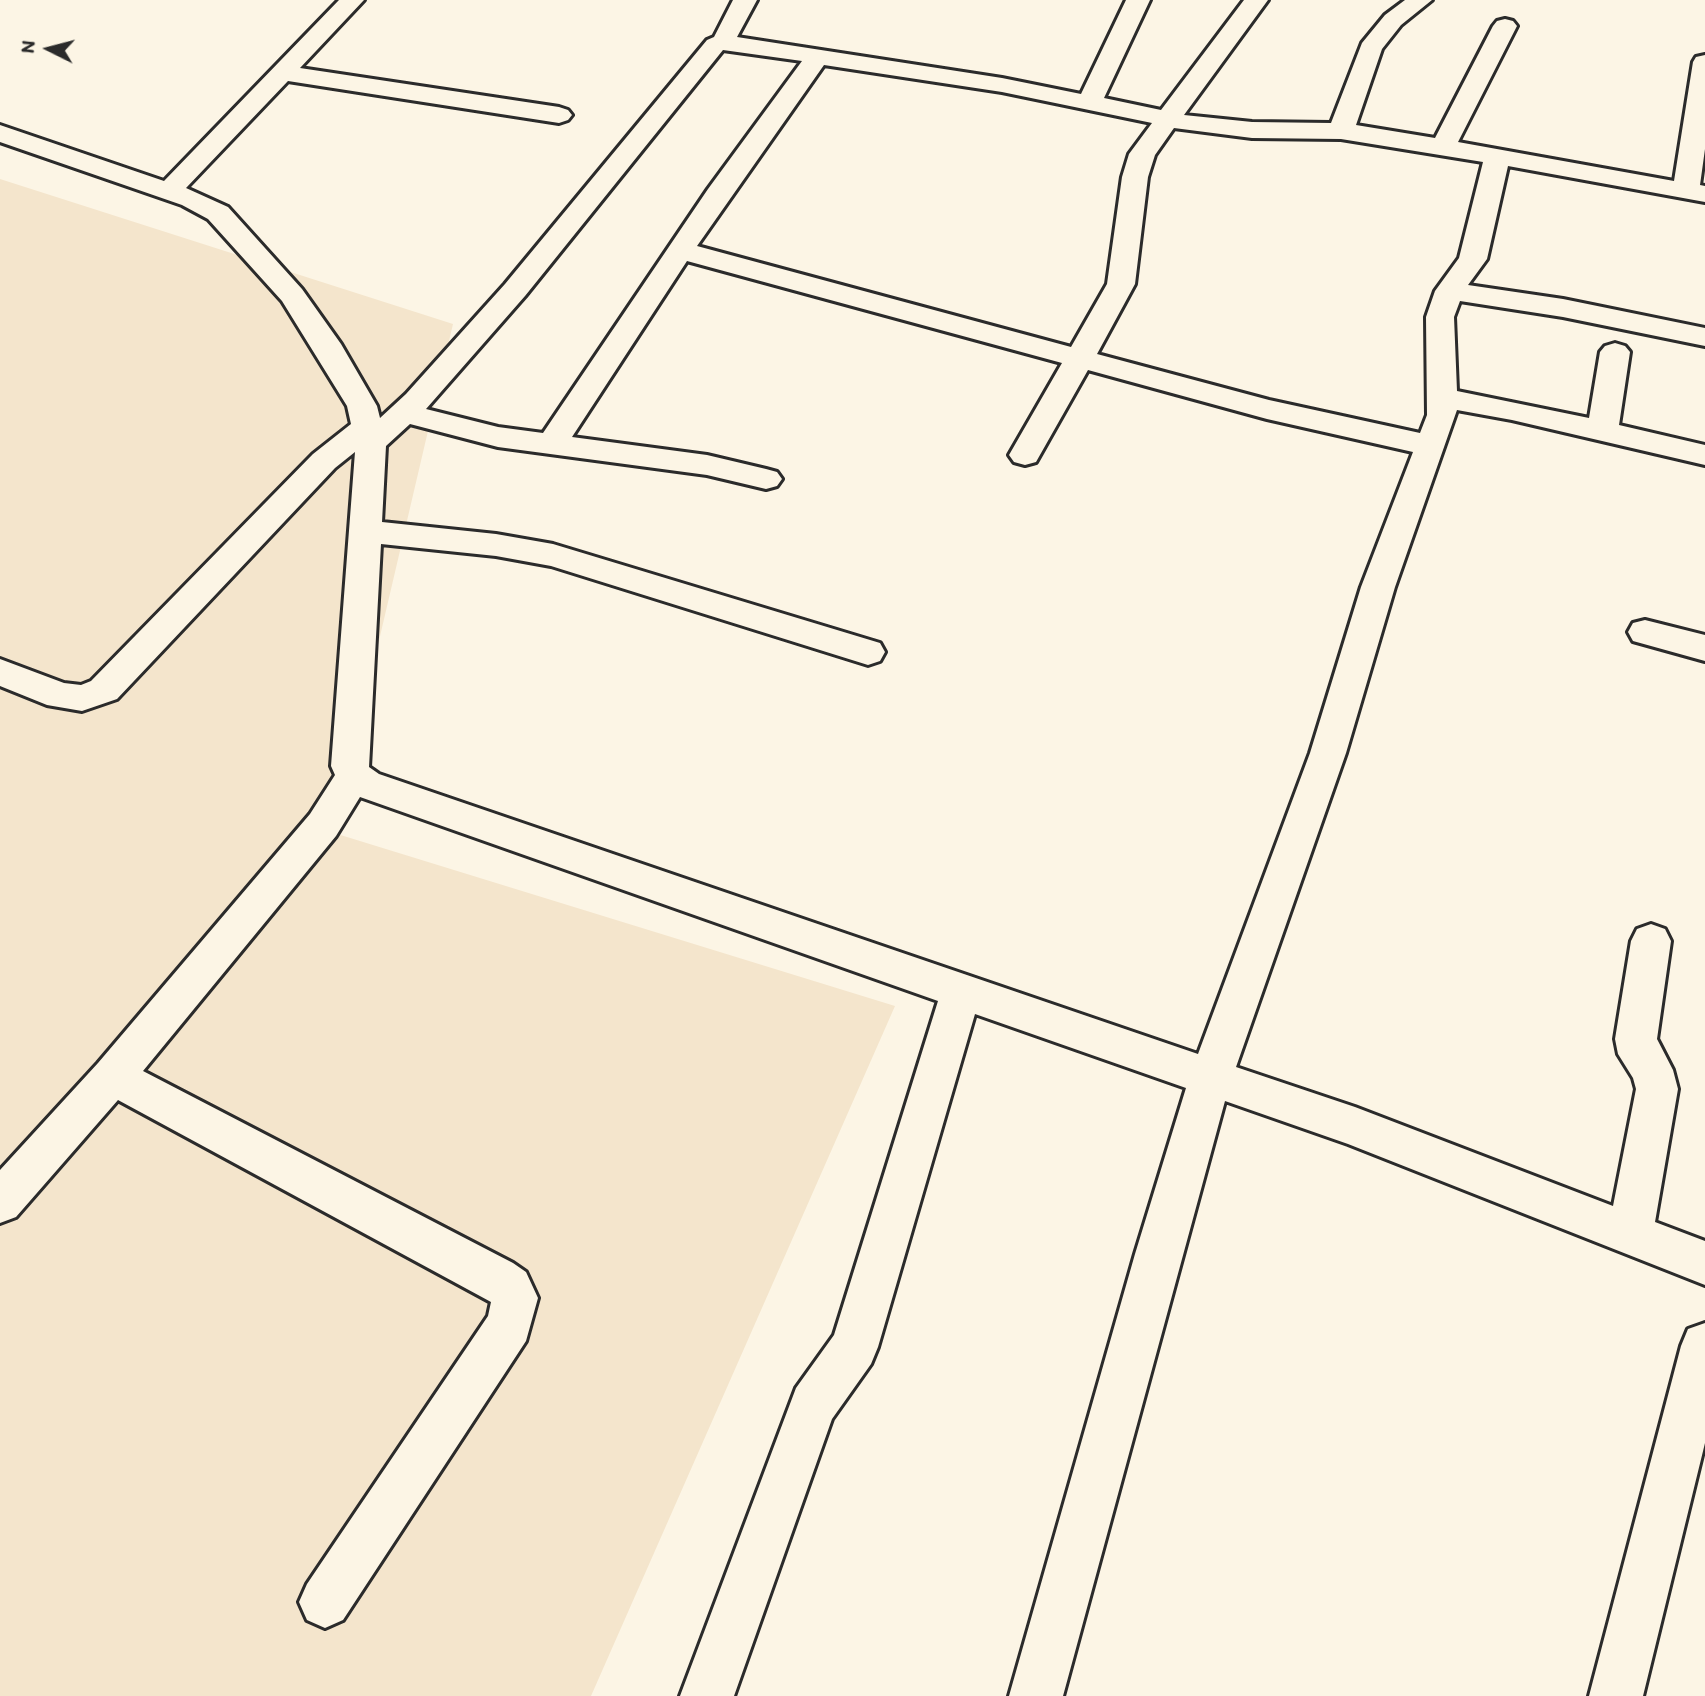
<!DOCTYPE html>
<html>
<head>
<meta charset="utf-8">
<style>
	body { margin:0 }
	#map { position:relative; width:1705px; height:1696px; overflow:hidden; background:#fcf5e5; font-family:Itim,sans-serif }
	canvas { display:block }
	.north { position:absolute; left:14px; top:14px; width:70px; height:70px; -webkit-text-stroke:5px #fcf5e5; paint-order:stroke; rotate:276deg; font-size:19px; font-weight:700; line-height:28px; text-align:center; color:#2b2b2b }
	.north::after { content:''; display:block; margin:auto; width:24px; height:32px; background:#2b2b2b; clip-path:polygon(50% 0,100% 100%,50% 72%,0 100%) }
</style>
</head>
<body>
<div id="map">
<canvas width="1705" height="1696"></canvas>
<div class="north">N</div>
</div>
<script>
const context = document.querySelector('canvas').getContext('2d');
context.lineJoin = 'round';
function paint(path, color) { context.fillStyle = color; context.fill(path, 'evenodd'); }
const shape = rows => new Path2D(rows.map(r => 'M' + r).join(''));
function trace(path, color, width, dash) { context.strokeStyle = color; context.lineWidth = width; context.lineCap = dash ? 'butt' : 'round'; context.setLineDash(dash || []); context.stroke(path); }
paint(shape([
	[0,179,453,324,334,833,895,1006,591,1696,0,1696]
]), '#f4e5cc');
const minor = shape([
	[339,0,364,0,300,68,559,107,568,110,572,115,568,120,559,123,288,81,186,188,228,207,302,289,341,344,377,406,380,418,406,394,505,284,707,40,714,37,733,0,757,0,737,37,1002,78,1081,94,1126,0,1150,0,1104,98,1161,110,1244,0,1268,0,1184,115,1252,122,1331,123,1362,43,1385,15,1405,0,1432,0,1401,25,1382,49,1356,125,1435,138,1493,26,1497,21,1505,19,1513,21,1517,26,1458,142,1674,181,1693,62,1696,57,1705,55,1705,149,1700,185,1705,186,1705,202,1508,166,1487,259,1468,285,1563,299,1705,328,1705,346,1563,317,1460,301,1454,317,1457,391,1589,418,1600,352,1605,346,1615,343,1625,346,1630,352,1619,425,1705,445,1705,465,1512,420,1457,410,1395,587,1346,753,1236,1067,1355,1107,1613,1206,1636,1089,1633,1078,1618,1054,1615,1039,1631,941,1637,929,1651,924,1665,929,1671,941,1657,1039,1673,1070,1678,1089,1655,1222,1705,1241,1705,1285,1348,1144,1225,1101,1063,1696,1009,1696,1135,1254,1186,1088,975,1014,878,1347,871,1364,832,1419,734,1696,680,1696,796,1388,834,1335,938,1001,360,797,336,836,143,1071,513,1263,526,1272,538,1298,526,1341,343,1620,325,1628,307,1620,299,1602,307,1584,488,1316,491,1302,118,1100,16,1217,0,1223,0,1170,98,1063,310,814,335,775,331,766,355,452,335,468,117,699,82,711,47,705,0,686,0,659,64,683,81,685,91,681,313,454,351,424,347,406,282,301,208,219,182,205,0,142,0,125,164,181,339,0],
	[723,50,802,61,708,189,543,433,498,427,426,409,525,296,723,50],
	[824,65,1002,92,1152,123,1129,154,1122,177,1107,284,1071,347,697,246,824,65],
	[1174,128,1252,138,1341,139,1483,162,1459,258,1435,291,1426,317,1427,415,1420,433,1269,400,1097,354,1135,284,1148,177,1155,155,1174,128],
	[687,261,1062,363,1009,455,1014,462,1025,465,1036,462,1088,370,1267,419,1413,452,1361,587,1310,753,1198,1054,379,774,369,767,381,544,496,556,551,566,868,665,880,661,885,652,880,643,553,544,496,534,382,522,386,446,410,424,498,447,707,475,766,489,777,486,782,479,777,472,766,469,707,455,572,437,687,261],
	[1645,620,1705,635,1705,661,1633,641,1628,632,1633,623,1645,620],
	[1705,1323,1705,1443,1643,1696,1589,1696,1681,1346,1688,1329,1705,1323]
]);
trace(minor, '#2b2b2b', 6);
paint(minor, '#fcf5e5');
</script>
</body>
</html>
